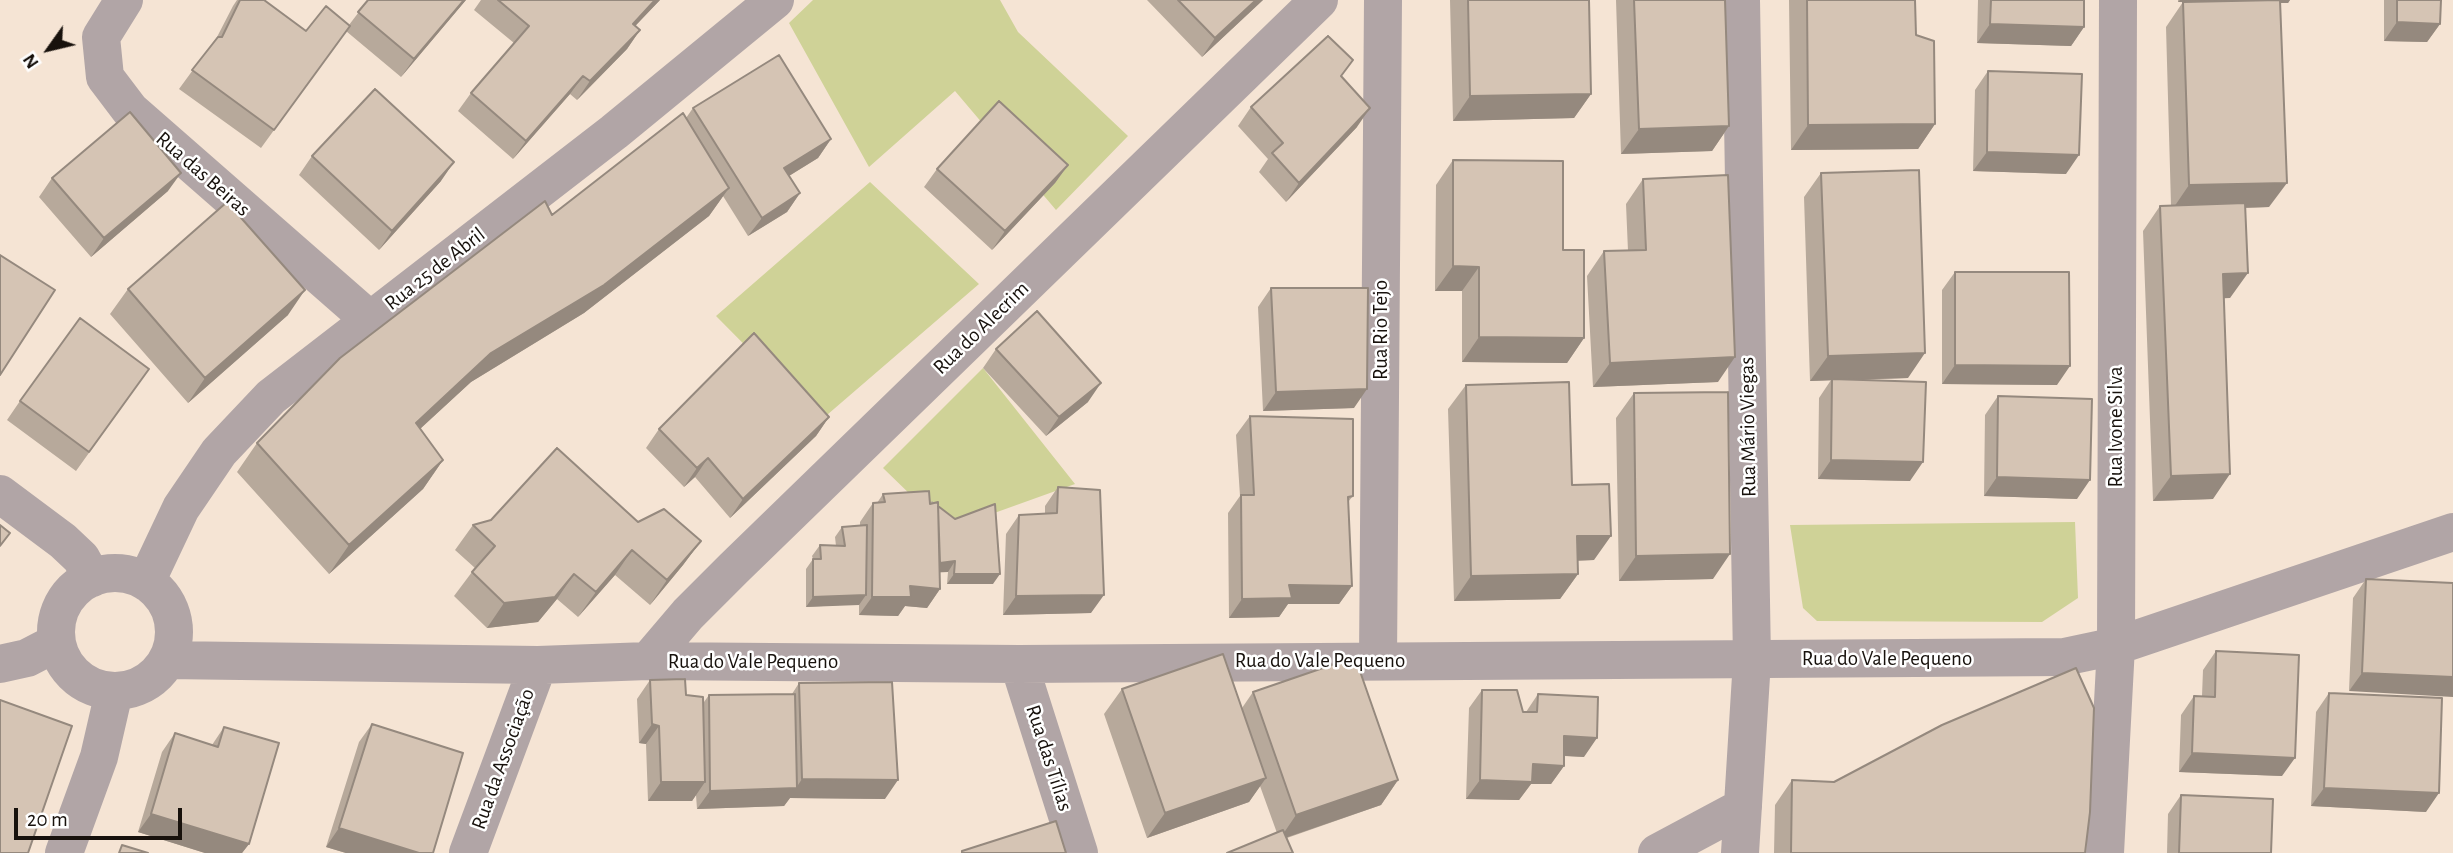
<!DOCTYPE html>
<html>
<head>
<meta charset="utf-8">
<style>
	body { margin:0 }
	#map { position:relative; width:2453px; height:853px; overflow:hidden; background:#f5e4d4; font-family:"Alegreya Sans",sans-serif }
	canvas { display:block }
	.north { position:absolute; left:14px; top:14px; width:70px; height:70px; -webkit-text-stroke:5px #fff; paint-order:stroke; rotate:236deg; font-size:19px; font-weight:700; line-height:28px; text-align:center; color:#17110c }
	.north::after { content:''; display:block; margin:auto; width:24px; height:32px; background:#17110c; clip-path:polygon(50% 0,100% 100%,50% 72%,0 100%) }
	.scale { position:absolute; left:14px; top:808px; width:168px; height:32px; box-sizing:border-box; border:4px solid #17110c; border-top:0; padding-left:9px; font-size:21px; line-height:24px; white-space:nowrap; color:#17110c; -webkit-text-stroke:5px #fff; paint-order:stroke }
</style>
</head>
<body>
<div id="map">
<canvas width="2453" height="853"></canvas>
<div class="north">N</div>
<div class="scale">20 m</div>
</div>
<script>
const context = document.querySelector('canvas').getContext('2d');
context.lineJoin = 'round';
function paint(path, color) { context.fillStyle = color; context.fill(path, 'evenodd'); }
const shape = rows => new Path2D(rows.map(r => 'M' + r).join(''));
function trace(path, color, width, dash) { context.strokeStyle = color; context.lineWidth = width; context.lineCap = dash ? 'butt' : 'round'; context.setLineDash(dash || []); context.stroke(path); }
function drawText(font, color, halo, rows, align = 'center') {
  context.font = font + ' "Alegreya Sans",sans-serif'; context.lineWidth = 5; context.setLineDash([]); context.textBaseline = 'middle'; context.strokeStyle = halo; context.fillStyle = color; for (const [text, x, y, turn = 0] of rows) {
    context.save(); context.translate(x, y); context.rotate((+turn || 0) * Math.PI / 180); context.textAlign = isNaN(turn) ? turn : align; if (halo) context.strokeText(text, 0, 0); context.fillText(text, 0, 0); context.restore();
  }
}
paint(shape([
	[813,0,1000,0,1018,32,1128,136,1056,210,955,91,869,167,789,23],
	[870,182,979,284,820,421,716,316],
	[983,368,1075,484,947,530,883,468],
	[2075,522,2078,598,2042,622,1817,621,1803,608,1790,525]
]), '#cfd297');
trace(shape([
	[124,0,101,37,105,77,130,110,370,320],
	[0,494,63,541,81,558,92,578],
	'56 632a59 59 0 1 1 118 0a59 59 0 1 1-118 0Z',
	[146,582,181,508,219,452,271,397,614,132,775,0],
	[167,660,538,665,648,661,1019,664,2064,657,2116,646,2453,532],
	[1378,660,1383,0],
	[648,661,688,614,734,568,1319,0],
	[0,664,27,658,56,643],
	[1019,664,1079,853],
	[64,853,99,757,114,692],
	[468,853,538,665],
	[1657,853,1743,807],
	[1740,853,1752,660,1741,0],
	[2105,853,2116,646,2118,0]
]), '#b1a5a6', 38);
paint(shape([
	[237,0,264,0,306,31,349,25,368,0,466,0,401,77,346,31,261,148,179,89,217,37,233,6],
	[481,0,660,0,635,26,640,30,627,49,577,100,570,94,513,159,458,111,471,93,514,43,474,10],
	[1147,0,1263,0,1202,57],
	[1450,0,1589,0,1591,94,1574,118,1453,121],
	[1616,0,1725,0,1729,126,1712,151,1621,154],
	[1789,0,1915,0,1916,35,1935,124,1918,149,1791,150],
	[1978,0,2084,0,2084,27,2071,46,1977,43],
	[2178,0,2290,0,2288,3,2280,3,2269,207,2245,208,2230,298,2224,298,2213,499,2153,501,2143,231,2160,206,2171,205,2166,27,2183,2,2192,2,2178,2],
	[2384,0,2441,0,2440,24,2427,42,2384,41],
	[1353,60,1341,76,1357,127,1286,202,1259,172,1268,159,1238,126,1251,107],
	[1988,71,2066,174,1973,171,1975,90],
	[693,108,831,139,818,158,789,176,800,193,787,212,748,236,723,196,709,216,584,313,471,382,420,429,443,460,423,489,329,574,237,472,257,443,552,215,686,118],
	[312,156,441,181,379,250,299,175],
	[1453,160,1584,338,1567,363,1462,362,1462,291,1435,291,1436,185],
	[1068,165,1055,183,992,250,924,187,937,169],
	[1821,173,1908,378,1856,380,1910,481,1818,479,1819,398,1831,380,1810,381,1804,197],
	[52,178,168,191,91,257,39,197],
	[1643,179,1718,382,1593,387,1587,276,1604,251,1628,251,1626,204],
	[1955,272,2057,385,1942,384,1942,290],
	[1271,288,1354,408,1263,411,1258,307],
	[128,289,288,315,188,403,110,314],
	[996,349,1088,402,1046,436,983,368],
	[149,369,76,471,7,420,20,401],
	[1466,385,1572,485,1594,560,1577,561,1578,574,1560,599,1454,601,1448,409],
	[1634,393,1713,579,1619,581,1616,418],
	[1998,396,2077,499,1984,496,1985,415],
	[1250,416,1353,496,1348,502,1352,586,1339,604,1288,604,1279,617,1229,618,1228,513,1240,496,1236,435],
	[829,417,816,436,730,518,695,477,684,487,646,448,659,429],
	[1058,487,1091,613,1003,615,1006,534,1019,515,1045,514,1045,506],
	[883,494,930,503,932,501,938,506,993,584,947,584,948,572,940,572,940,589,927,608,905,606,898,616,859,615,859,604,806,607,806,569,813,559,812,556,820,545,836,546,835,537,842,527,860,525,860,522,873,503,877,503],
	[638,522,701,541,683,565,650,605,615,575,578,617,557,599,538,622,487,628,454,596,475,568,455,550,473,525],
	[2366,579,2453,583,2349,691,2353,598],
	[2216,651,2282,776,2179,772,2181,715,2194,696,2202,696,2203,670],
	[650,680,704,702,709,695,792,694,799,683,885,799,790,798,784,806,697,809,696,795,692,801,648,801,646,744,639,743,637,699],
	[1122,689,1242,708,1253,692,1398,780,1381,805,1287,838,1277,833,1260,786,1249,802,1147,838,1104,714],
	[1482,690,1523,712,1526,712,1538,694,1584,757,1564,756,1564,766,1551,784,1531,784,1519,800,1466,799,1469,708],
	[2329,693,2426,812,2311,806,2316,712],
	[372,724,433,853,346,853,326,847,359,742],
	[224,727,249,844,242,853,205,853,138,832,162,752,175,733,212,745],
	[1792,780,2085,853,1774,853,1775,805],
	[2181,795,2271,853,2167,853,2168,814]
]), '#b7a99b');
paint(shape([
	[464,0,466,0,401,77,414,59],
	[655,0,660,0,620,42,633,24],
	[1256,0,1263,0,1202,57,1215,38],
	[2180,0,2290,0,2288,3,2178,2],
	[2397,22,2440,24,2427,42,2384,41],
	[1990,24,2084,27,2071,46,1977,43],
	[640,30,627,49,577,100,590,81],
	[583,76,570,94,513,159,526,141],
	[1591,94,1574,118,1453,121,1470,96],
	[1370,108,1357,127,1286,202,1299,183],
	[1935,124,1918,149,1791,150,1808,125],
	[1729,126,1712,151,1621,154,1639,129],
	[831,139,818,158,771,187,784,168],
	[1987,152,2079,155,2066,174,1973,171],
	[454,162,441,181,379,250,392,231],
	[1068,165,1055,183,992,250,1005,231],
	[181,173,168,191,91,257,104,238],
	[2287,183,2269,207,2172,210,2189,185],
	[729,188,709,216,584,313,471,382,396,451,416,423,491,353],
	[800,193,787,212,748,236,762,218],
	[1453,266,1479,267,1462,291,1435,291],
	[2248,273,2230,298,2205,299,2223,274],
	[305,290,288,315,188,403,205,378],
	[1479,337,1584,338,1567,363,1462,362],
	[1925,353,1908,378,1810,381,1828,356],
	[1735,357,1718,382,1593,387,1610,363],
	[1955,365,2070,366,2057,385,1942,384],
	[1101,383,1088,402,1046,436,1059,417],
	[1367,389,1354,408,1263,411,1276,392],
	[829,417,816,436,730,518,743,499],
	[708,458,695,477,684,487,697,468],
	[443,460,423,489,329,574,349,545],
	[1831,460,1923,462,1910,481,1818,479],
	[2230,474,2213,499,2153,501,2171,476],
	[1997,477,2090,480,2077,499,1984,496],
	[1577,536,1611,536,1594,560,1559,561],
	[701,541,683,565,650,605,667,580],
	[632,550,615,575,578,617,596,592],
	[1730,554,1713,579,1619,581,1636,556],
	[955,561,948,572,925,573,933,563],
	[574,574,557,599,538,622,487,628,504,603],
	[954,574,1000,574,993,584,947,584],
	[1578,574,1560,599,1454,601,1471,576],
	[1289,585,1352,586,1339,604,1288,604,1279,617,1229,618,1242,599],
	[910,586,940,589,927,608,905,606,898,616,859,615,872,597],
	[866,595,859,605,806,607,813,597],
	[1104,595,1091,613,1003,615,1016,596],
	[2362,673,2453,677,2453,697,2349,691],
	[652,724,659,726,646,744,639,743],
	[1564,736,1597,738,1584,757,1551,755],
	[2192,753,2295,758,2282,776,2179,772],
	[1533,764,1564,766,1551,784,1531,784,1519,800,1466,799,1480,780],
	[1266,778,1249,802,1147,838,1165,813],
	[802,779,898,780,885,799,790,798,784,806,697,809,710,791,796,788],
	[1398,780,1381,805,1279,840,1296,815],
	[661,782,705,782,692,801,648,801],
	[2324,788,2439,793,2426,812,2311,806],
	[151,814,249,844,242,853,205,853,138,832],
	[339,828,419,853,346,853,326,847]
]), '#95897e');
const building = shape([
	[240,0,264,0,306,31,326,6,350,26,274,130,192,70,218,37,222,37,240,0],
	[368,0,464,0,414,59,358,12,368,0],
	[498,0,655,0,633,24,640,30,590,81,583,76,526,141,471,93,529,26,498,0],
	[1178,0,1256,0,1215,38,1178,0],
	[1468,0,1589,0,1591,94,1470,96,1468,0],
	[1634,0,1725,0,1729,126,1639,129,1634,0],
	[1807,0,1915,0,1916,35,1934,41,1935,124,1808,125,1807,0],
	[1991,0,2084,0,2084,27,1990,24,1991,0],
	[2280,0,2287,183,2189,185,2183,2,2280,0],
	[2397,0,2441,0,2440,24,2397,22,2397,0],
	[1328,36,1353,60,1341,76,1370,108,1299,183,1272,153,1283,143,1251,107,1328,36],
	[779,55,831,139,784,168,800,193,762,218,693,108,779,55],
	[1988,71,2082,74,2079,155,1987,152,1988,71],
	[375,89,454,162,392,231,312,156,375,89],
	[999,101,1068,165,1005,231,937,169,999,101],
	[130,112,181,173,104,238,52,178,130,112],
	[683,113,729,188,604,285,491,353,416,423,443,460,349,545,257,443,340,358,545,201,552,215,683,113],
	[1453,160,1563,161,1563,250,1584,250,1584,338,1479,337,1479,267,1453,266,1453,160],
	[1919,170,1925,353,1828,356,1821,173,1919,170],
	[1728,175,1735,357,1610,363,1604,251,1646,250,1643,179,1728,175],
	[227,202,305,290,205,378,128,289,227,202],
	[2245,203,2248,273,2223,274,2230,474,2171,476,2160,206,2245,203],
	[0,255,55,290,0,375,0,255],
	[1955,272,2069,272,2070,366,1955,365,1955,272],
	[1271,288,1368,288,1367,389,1276,392,1271,288],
	[1037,311,1101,383,1059,417,996,349,1037,311],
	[80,318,149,369,89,452,20,401,80,318],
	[754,333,829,417,743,499,708,458,697,468,659,429,754,333],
	[1832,379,1926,382,1923,462,1831,460,1832,379],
	[1569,382,1572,485,1609,484,1611,536,1577,536,1578,574,1471,576,1466,385,1569,382],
	[1728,392,1730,554,1636,556,1634,393,1728,392],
	[1998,396,2092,399,2090,480,1997,477,1998,396],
	[1250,416,1353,419,1353,496,1348,497,1352,586,1289,585,1292,598,1242,599,1241,495,1254,495,1250,416],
	[557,448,638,522,664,509,701,541,667,580,632,550,596,592,574,574,555,597,504,603,472,572,495,546,473,525,491,520,557,448],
	[1058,487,1100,490,1104,595,1016,596,1019,515,1057,513,1058,487],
	[929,491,930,504,938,502,940,589,910,586,911,597,872,597,873,503,885,502,883,494,929,491],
	[995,504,1000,574,954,574,955,561,940,563,938,506,955,519,995,504],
	[0,525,10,533,0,546,0,525],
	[867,525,866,595,813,597,813,559,821,559,820,545,845,546,842,527,867,525],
	[2366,579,2453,583,2453,677,2362,673,2366,579],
	[2216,651,2299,655,2295,758,2192,753,2194,696,2215,697,2216,651],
	[1223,654,1266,778,1165,813,1122,689,1223,654],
	[1355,657,1398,780,1296,815,1253,692,1355,657],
	[2076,668,2094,708,2090,812,2085,853,1791,853,1792,780,1834,782,1942,725,2076,668],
	[685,679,686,695,703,697,705,782,661,782,659,726,652,724,650,680,685,679],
	[892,682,898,780,802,779,799,683,892,682],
	[1482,690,1517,690,1523,712,1537,712,1538,694,1598,697,1597,738,1564,736,1564,766,1533,764,1532,782,1480,780,1482,690],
	[2329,693,2442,698,2439,793,2324,788,2329,693],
	[795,694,797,788,710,791,709,695,795,694],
	[0,700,72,726,28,853,0,853,0,700],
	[372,724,463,753,433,853,419,853,339,828,372,724],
	[224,727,279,743,249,844,151,814,175,733,218,747,224,727],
	[2181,795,2273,799,2271,853,2179,853,2181,795],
	[1056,821,1066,853,962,853,962,851,1056,821],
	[1283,830,1293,853,1227,853,1283,830],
	[122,845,148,853,119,853,122,845]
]);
paint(building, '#d5c4b4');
trace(building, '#95897e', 2);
drawText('21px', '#17110c', '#fff', [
	["Rua das Beiras",203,174,41],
	["Rua 25 de Abril",435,269,-38],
	["Rua do Alecrim",981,328,-44],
	["Rua Rio Tejo",1381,330,-90],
	["Rua Mário Viegas",1748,427,-91],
	["Rua Ivone Silva",2116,427,-90],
	["Rua do Vale Pequeno",1887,659],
	["Rua do Vale Pequeno",1320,661],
	["Rua do Vale Pequeno",753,662],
	["Rua das Tílias",1049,758,72],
	["Rua da Associação",503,759,-70]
]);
</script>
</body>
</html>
